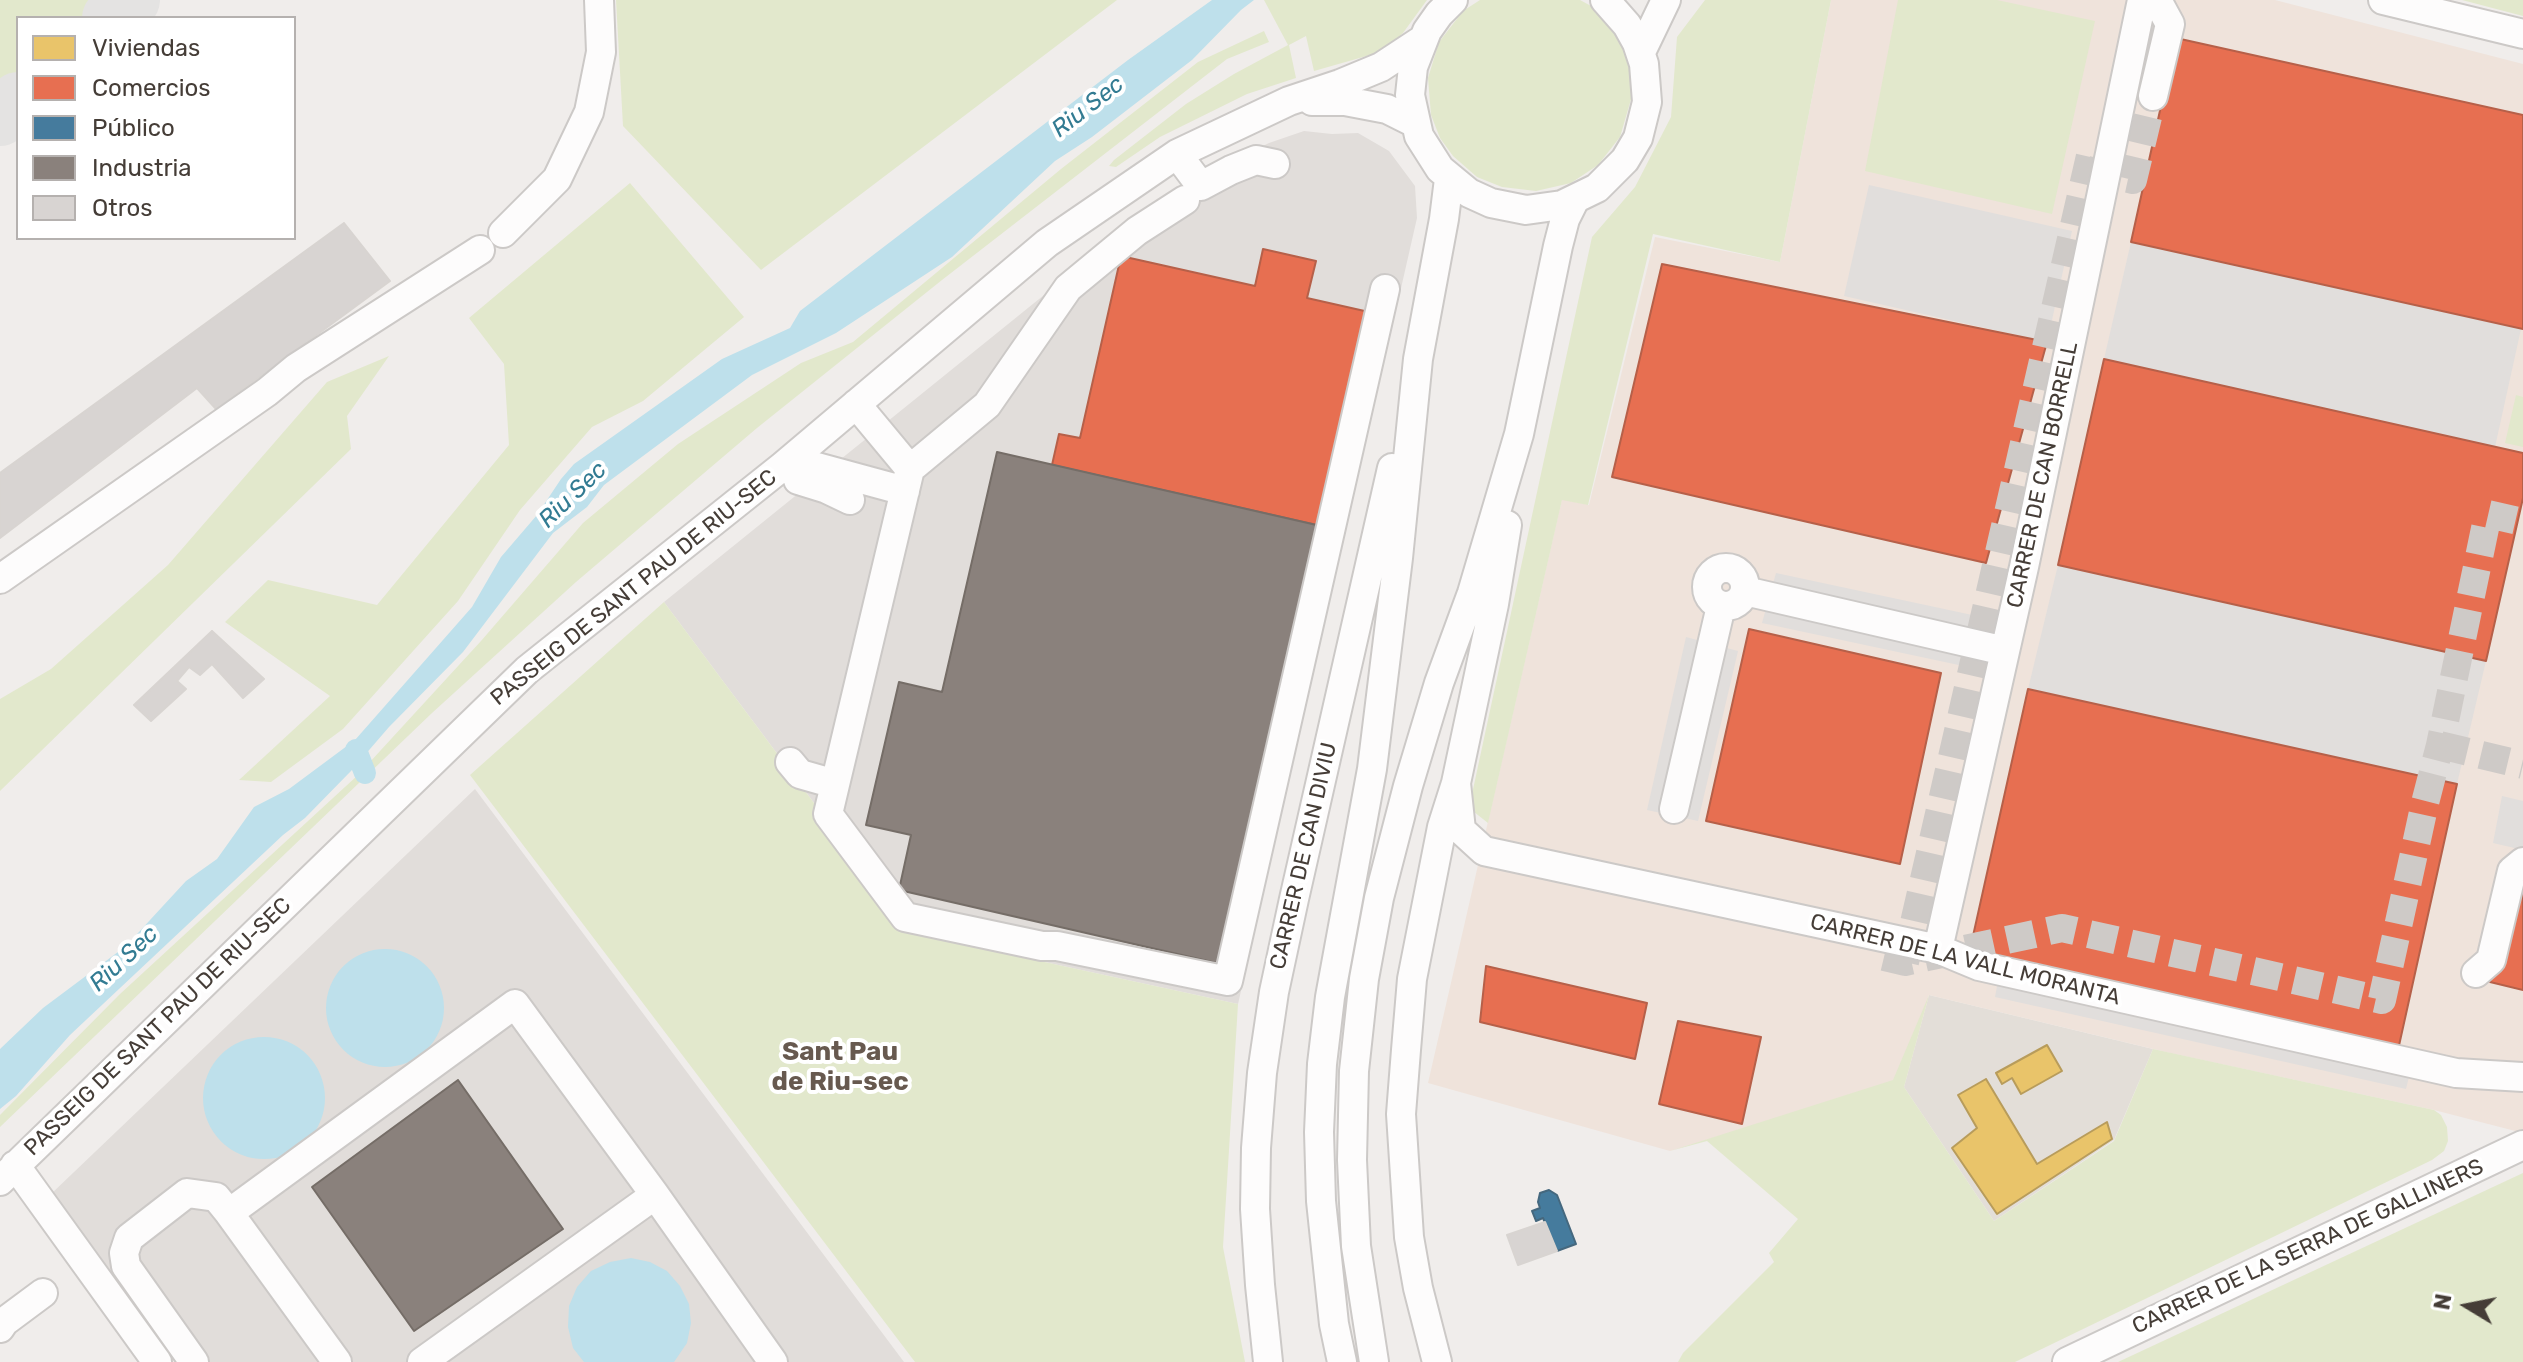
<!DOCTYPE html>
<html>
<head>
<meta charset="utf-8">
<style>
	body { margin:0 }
	#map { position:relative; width:2523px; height:1362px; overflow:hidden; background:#f0edeb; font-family:Rubik,sans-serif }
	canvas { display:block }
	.legend { position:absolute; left:16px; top:16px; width:280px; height:224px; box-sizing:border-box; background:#fff; border:2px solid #b5b1af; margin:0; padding:10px 14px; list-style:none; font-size:24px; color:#453d37 }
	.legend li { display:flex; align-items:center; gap:16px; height:40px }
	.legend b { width:40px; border:2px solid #b5b1af }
	.north { position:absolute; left:2427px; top:1266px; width:80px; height:80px; -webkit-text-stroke:6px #fff; paint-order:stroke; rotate:280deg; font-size:22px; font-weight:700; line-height:32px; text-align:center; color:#453d37 }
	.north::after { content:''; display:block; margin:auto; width:28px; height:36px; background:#453d37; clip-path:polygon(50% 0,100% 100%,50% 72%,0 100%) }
</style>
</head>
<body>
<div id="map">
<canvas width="2523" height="1362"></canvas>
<ul class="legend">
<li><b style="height:22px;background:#e9c46a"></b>Viviendas</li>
<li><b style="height:22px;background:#e76f51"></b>Comercios</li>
<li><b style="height:22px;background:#457b9d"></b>Público</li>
<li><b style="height:22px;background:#8a817c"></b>Industria</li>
<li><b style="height:22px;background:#d8d4d2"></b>Otros</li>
</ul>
<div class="north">N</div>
</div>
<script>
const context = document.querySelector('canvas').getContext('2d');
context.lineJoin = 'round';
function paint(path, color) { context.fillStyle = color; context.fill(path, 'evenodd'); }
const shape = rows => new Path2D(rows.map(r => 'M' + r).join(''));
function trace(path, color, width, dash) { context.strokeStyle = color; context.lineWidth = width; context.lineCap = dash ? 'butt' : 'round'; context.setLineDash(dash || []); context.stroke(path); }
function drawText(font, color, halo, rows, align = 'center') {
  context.font = font + ' Rubik,sans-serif'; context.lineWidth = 8; context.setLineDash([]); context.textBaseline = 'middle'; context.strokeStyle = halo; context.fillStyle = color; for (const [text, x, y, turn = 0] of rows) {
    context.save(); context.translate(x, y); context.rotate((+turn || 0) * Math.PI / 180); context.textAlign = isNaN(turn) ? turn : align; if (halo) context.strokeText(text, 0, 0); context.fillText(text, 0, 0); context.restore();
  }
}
paint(shape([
	[1929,995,2153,1049,2114,1140,1994,1221,1904,1087]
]), '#e3ded8');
paint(shape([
	[1831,0,2275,0,2523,64,2523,1133,2434,1110,2170,1053,1929,995,1906,1079,1670,1151,1428,1083,1562,499,1589,505,1655,237,1780,262]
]), '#efe3db');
paint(shape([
	[1304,131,1332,134,1358,133,1389,151,1415,186,1417,218,1238,1004,911,933,664,602,1174,190,1269,143],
	[475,789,904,1362,179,1362,51,1194]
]), '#e1ddda');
paint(shape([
	[0,0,105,0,85,18,18,18,18,78,0,94],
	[616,0,1117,0,761,270,623,126],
	[1264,0,1427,0,1403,33,1384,51,1314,71,1306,36,1289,45,1296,78,1247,94,1160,137,1116,167,1109,166,1114,160,1186,104,1234,74,1288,45],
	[1480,0,1580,0,1593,7,1615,31,1629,62,1632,96,1620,137,1598,165,1571,183,1536,191,1502,187,1477,177,1453,156,1440,138,1431,115,1428,78,1439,42,1463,11],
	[1705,0,1831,0,1780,262,1653,234,1588,505,1562,500,1488,823,1469,808,1592,237,1635,187,1671,117,1677,37],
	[1898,0,1997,0,2095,21,2052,214,1865,171],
	[2462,0,2523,0,2523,16],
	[1264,31,1269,42,1227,59,942,280,757,428,576,582,432,713,0,1127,0,1115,120,994,358,775,481,641,583,523,678,444,801,363,853,342,1061,169,1198,62],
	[630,183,744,317,643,401,592,427,520,510,458,601,343,729,271,782,239,780,330,696,225,622,268,580,377,605,509,445,504,364,469,318],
	[389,356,347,416,351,449,0,791,0,699,51,669,168,565,327,382],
	[2516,395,2523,397,2523,447,2505,443],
	[664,602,911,933,1238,1004,1223,1247,1245,1362,915,1362,470,775],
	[1929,995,1904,1087,1994,1221,2114,1141,2153,1049,2434,1110,2441,1115,2447,1127,2448,1141,2444,1151,2432,1160,2015,1362,1678,1362,1683,1353,1774,1262,1769,1253,1798,1219,1707,1141,1670,1151,1893,1080],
	[2523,1173,2523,1362,2118,1362]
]), '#e2e8cc');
paint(shape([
	[1869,185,2072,231,2047,342,1844,296],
	[2131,242,2521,329,2495,447,2104,359],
	[2058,565,2486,661,2457,784,2028,689],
	[1776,573,1977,616,1968,667,1762,623],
	[1686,637,1738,651,1698,821,1647,810],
	[2502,796,2523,801,2523,850,2493,843],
	[1998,981,2410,1073,2406,1089,1995,997]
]), '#e1dedc');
paint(shape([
	[1212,0,1254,0,1241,10,1192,60,1092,137,1055,161,952,257,836,333,752,375,604,485,587,507,553,533,463,652,389,727,351,771,305,818,283,835,70,1035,16,1096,0,1109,0,1049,43,1008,126,946,186,881,217,859,254,807,289,789,355,740,472,607,501,557,537,515,561,479,574,464,722,359,790,328,800,311,1128,60],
	'326 1008a59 59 0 1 1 118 0a59 59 0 1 1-118 0Z',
	'203 1098a61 61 0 1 1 122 0a61 61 0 1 1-122 0Z',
	[631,1258,650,1262,667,1271,680,1286,689,1304,691,1323,687,1343,674,1362,584,1362,573,1348,568,1327,569,1306,577,1287,591,1271,610,1262]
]), '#bee0eb');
const homes = shape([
	[2047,1045,2062,1071,2021,1094,2012,1078,2002,1084,1996,1073,2047,1045],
	[1986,1079,2037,1164,2107,1122,2112,1139,1997,1214,1952,1148,1977,1128,1958,1095,1986,1079]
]);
paint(homes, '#e9c46a');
trace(homes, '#b89c5b', 2);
const shops = shape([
	[2176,38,2523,115,2523,329,2131,242,2176,38],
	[1263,249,1316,261,1307,298,1369,312,1321,526,1052,465,1059,434,1080,438,1121,256,1255,286,1263,249],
	[1662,264,2047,342,1986,563,1612,477,1662,264],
	[2104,359,2523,453,2523,498,2486,661,2058,565,2104,359],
	[1749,629,1941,673,1900,864,1706,821,1749,629],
	[2028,689,2457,784,2398,1050,1969,954,2028,689],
	[2516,868,2523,869,2523,990,2490,982,2516,868],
	[1486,966,1647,1003,1635,1059,1480,1022,1486,966],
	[1678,1021,1761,1037,1742,1124,1659,1104,1678,1021]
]);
paint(shops, '#e76f51');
trace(shops, '#b66049', 2);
const public = shape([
	[1549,1190,1557,1195,1576,1244,1557,1251,1543,1218,1536,1221,1532,1211,1540,1208,1538,1202,1540,1193,1549,1190]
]);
paint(public, '#457b9d');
trace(public, '#45687e', 2);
const industry = shape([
	[997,452,1321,526,1221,964,899,890,911,835,866,825,899,682,942,692,997,452],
	[458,1080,563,1229,414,1331,312,1187,458,1080]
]);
paint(industry, '#8a817c');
trace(industry, '#756d67', 2);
trace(shape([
	[356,750,365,773]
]), '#bee0eb', 22);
trace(shape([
	[111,18,131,0],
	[0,117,18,101]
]), '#e4e3e2', 58);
const building = shape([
	[344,223,390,281,216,409,197,388,0,538,0,473,344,223],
	[212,631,264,679,243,698,212,664,200,675,189,667,177,681,186,689,151,721,134,705,212,631],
	[1545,1222,1557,1251,1518,1265,1507,1235,1545,1222]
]);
paint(building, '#d8d4d2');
trace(building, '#d8d4d1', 2);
trace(shape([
	[2087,170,2133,180,2153,96],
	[2440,745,2523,765],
	[1884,957,1905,962,2062,928,2382,1000,2425,803,2440,745,2488,514,2523,522],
	[1905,962,2090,156]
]), '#cecac7', 28, [28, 14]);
const minor = shape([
	[1453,0,1439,14,1427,31,1413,67,1410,95,1419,136,1440,169,1469,193,1491,203,1526,210,1562,205,1597,188,1625,160,1638,138,1647,102,1644,64,1637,43,1627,25,1605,0],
	[2383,0,2523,34],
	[1641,52,1666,0],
	[2153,96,2170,24,2157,0],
	[1312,101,1345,101,1387,109,1415,123],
	[1177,154,1201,186,1231,170,1256,160,1275,164],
	[1185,200,1137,231,1068,288,987,405,910,469,828,814,905,917,1042,946,1057,946,1228,981,1385,289],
	[503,233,557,179,589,112,601,52,599,0],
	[856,404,910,469],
	[791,460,905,491],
	[798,480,827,489,850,500],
	'1707 587a19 19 0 1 1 38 0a19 19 0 1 1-38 0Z',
	[0,579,267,392,296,368,480,250],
	[1745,591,2005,651],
	[790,762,800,774,835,784],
	[1456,783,1461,830,1484,851,1938,949,1979,966,2456,1073,2523,1077],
	[1674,809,1721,606],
	[1938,949,2024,567,2142,0],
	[2476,973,2491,960,2512,871,2523,862],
	[15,1165,157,1362],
	[0,1181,527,670,783,466,1047,243,1177,154,1289,101,1340,84,1381,67,1422,40],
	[655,1195,773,1362],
	[0,1328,4,1322,43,1293],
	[194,1362,126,1266,124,1253,129,1238,187,1193,216,1197,229,1213],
	[337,1362,229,1213,515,1004,655,1195,422,1362],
	[1268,1362,1260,1285,1255,1209,1256,1148,1262,1073,1274,992,1294,899,1392,468],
	[1342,1362,1334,1324,1321,1201,1319,1132,1322,1064,1330,997,1372,769,1398,558,1418,359,1444,219,1449,179],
	[1374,1362,1356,1246,1352,1160,1354,1071,1364,979,1379,898,1408,786,1439,683,1472,593,1519,434,1558,246,1565,219,1574,201],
	[1437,1362,1418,1288,1409,1237,1401,1114,1406,1050,1412,979,1442,827,1456,783,1494,604,1507,525],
	[2067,1362,2523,1145]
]);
trace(minor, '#ccc9c7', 32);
trace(minor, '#fdfcfc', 28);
drawText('22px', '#453d37', '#fff', [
	["CARRER DE CAN BORRELL",2043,475,-78],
	["PASSEIG DE SANT PAU DE RIU-SEC",634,588,-39],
	["CARRER DE CAN DIVIU",1304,856,-77],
	["CARRER DE LA VALL MORANTA",1965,960,14],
	["PASSEIG DE SANT PAU DE RIU-SEC",158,1027,-44],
	["CARRER DE LA SERRA DE GALLINERS",2308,1247,-25]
]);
drawText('italic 24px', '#327b92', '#fff', [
	["Riu Sec",1088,107,-38],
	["Riu Sec",573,495,-44],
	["Riu Sec",124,959,-43]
]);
drawText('bold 26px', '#67594f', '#fff', [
	["Sant Pau",840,1052],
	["de Riu-sec",840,1082]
]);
</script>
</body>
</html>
